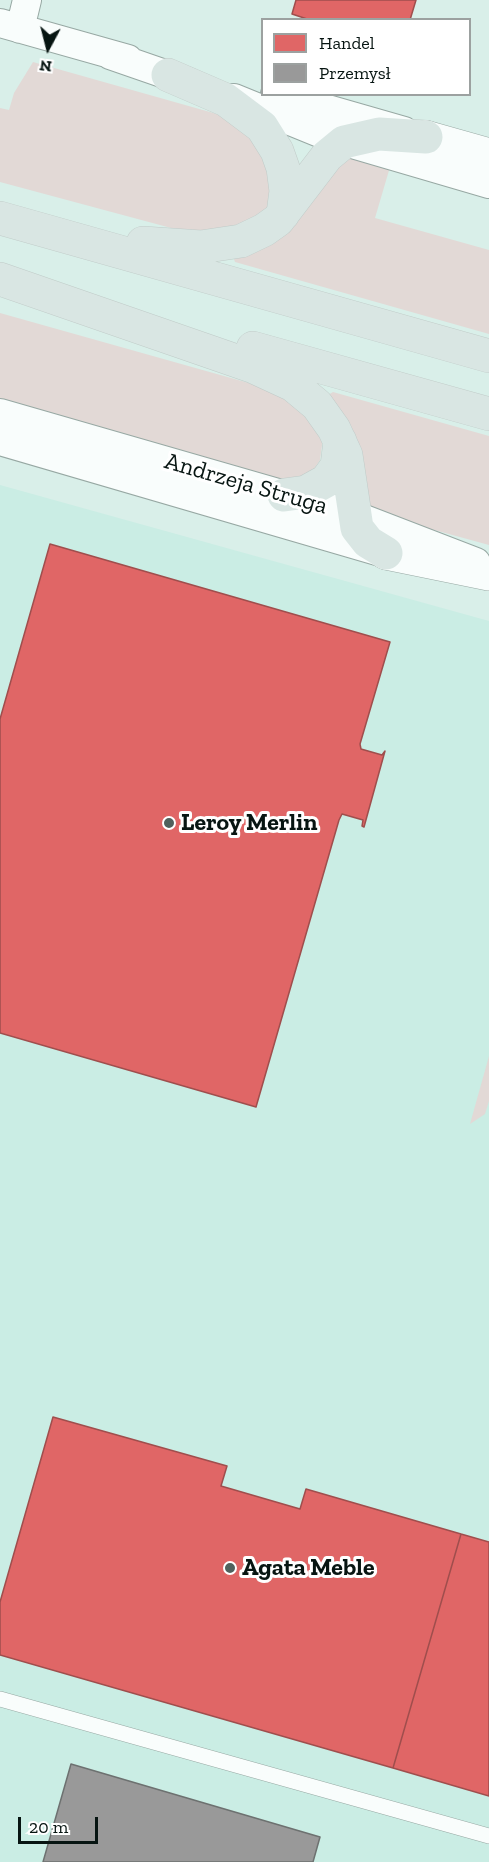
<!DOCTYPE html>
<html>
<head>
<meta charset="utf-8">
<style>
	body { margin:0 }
	#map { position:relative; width:489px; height:1862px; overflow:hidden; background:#d9efe9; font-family:"Zilla Slab",serif }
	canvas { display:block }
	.legend { position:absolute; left:261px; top:18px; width:210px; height:78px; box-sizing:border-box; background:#fff; border:2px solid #9ca1a0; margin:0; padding:8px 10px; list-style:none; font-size:18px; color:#071512 }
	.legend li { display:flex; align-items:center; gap:12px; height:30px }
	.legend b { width:30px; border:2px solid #9ca1a0 }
	.north { position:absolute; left:18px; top:18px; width:60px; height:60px; -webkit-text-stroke:4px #fff; paint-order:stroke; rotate:187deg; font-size:16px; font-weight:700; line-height:24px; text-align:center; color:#071512 }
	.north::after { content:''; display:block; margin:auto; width:21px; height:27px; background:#071512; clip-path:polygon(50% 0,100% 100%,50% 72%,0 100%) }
	.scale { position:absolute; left:18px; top:1817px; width:80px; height:27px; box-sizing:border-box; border:3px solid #071512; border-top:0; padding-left:8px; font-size:18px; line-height:21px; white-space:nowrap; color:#071512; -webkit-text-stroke:4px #fff; paint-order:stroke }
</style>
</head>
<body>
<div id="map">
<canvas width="489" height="1862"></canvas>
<ul class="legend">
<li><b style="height:16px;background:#e06666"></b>Handel</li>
<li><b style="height:16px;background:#999"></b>Przemysł</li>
</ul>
<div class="north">N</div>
<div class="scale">20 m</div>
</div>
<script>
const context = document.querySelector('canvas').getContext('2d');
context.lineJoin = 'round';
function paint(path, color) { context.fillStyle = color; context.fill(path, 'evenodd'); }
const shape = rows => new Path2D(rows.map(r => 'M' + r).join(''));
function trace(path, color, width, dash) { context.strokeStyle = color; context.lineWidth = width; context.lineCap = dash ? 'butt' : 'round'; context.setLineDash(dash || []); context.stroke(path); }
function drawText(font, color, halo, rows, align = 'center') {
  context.font = font + ' "Zilla Slab",serif'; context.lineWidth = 6; context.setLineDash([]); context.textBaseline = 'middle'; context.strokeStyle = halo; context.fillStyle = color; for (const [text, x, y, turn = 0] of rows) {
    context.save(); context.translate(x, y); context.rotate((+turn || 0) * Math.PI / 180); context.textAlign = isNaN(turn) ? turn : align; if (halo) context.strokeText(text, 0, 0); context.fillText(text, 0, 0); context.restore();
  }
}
paint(shape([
	[0,485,489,621,489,1862,0,1862]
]), '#caede4');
paint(shape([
	[33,62,224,116,263,149,273,194,265,213,242,228,186,232,0,182,0,108,9,110,14,93],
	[349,156,390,167,375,218,489,250,489,334,235,262,233,256,322,185],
	[0,313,263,387,292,400,323,438,320,460,314,469,292,481,261,480,0,405],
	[333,392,489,436,489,545,365,511,328,395],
	[489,1056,489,1101,485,1114,470,1124]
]), '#e2d9d6');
const shops = shape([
	[296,0,416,0,410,20,310,20,292,14,296,0],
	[50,544,390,642,360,744,361,749,382,755,385,751,364,827,362,826,363,820,342,814,339,820,256,1107,0,1033,0,719,50,544],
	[53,1417,227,1466,221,1486,300,1509,306,1489,461,1534,393,1768,0,1655,0,1602,53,1417],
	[461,1534,489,1542,489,1796,393,1768,461,1534]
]);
paint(shops, '#e06666');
trace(shops, '#9f4e4d', 1.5);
const industry = shape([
	[71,1764,320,1837,313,1862,43,1862,71,1764]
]);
paint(industry, '#999');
trace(industry, '#6d7170', 1.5);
const service = shape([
	[0,1699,489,1836]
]);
const minor = shape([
	[0,23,128,59],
	[20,29,27,0],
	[110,55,188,82],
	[275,94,404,131],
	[234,98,332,138,489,184],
	[0,413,354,515,476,562],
	[0,441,384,553]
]);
const tertiary = shape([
	[426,137,489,155],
	[386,553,489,574]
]);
const primary = shape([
	[168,75,226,100,262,127,277,151,283,168,286,191,283,214],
	[0,218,489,356],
	[143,243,201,247,241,241,264,230,278,220,327,156,344,142,379,134,426,137],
	[0,279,254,367,293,385,317,405,334,429,346,455,357,528,368,542,386,553],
	[253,348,489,414],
	[284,495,306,492,326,481,337,466,340,441]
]);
trace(service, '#97a8a3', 16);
trace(minor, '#97a8a3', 30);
trace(tertiary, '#97a8a3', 34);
trace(primary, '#c0cbc8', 34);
trace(service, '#f9fdfc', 15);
trace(minor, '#f9fdfc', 28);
trace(tertiary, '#f9fdfc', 33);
trace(primary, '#d9e6e3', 33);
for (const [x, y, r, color] of [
	[169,823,6,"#50615d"],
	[230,1568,6,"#50615d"]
]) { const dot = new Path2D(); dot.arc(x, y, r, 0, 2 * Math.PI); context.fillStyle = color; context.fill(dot); trace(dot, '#fff', 2); }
drawText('24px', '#071512', '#fff', [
	["Andrzeja Struga",246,484,16]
]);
drawText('bold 24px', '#071512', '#fff', [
	["Leroy Merlin",181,823],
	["Agata Meble",242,1568]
], 'left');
</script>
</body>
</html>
